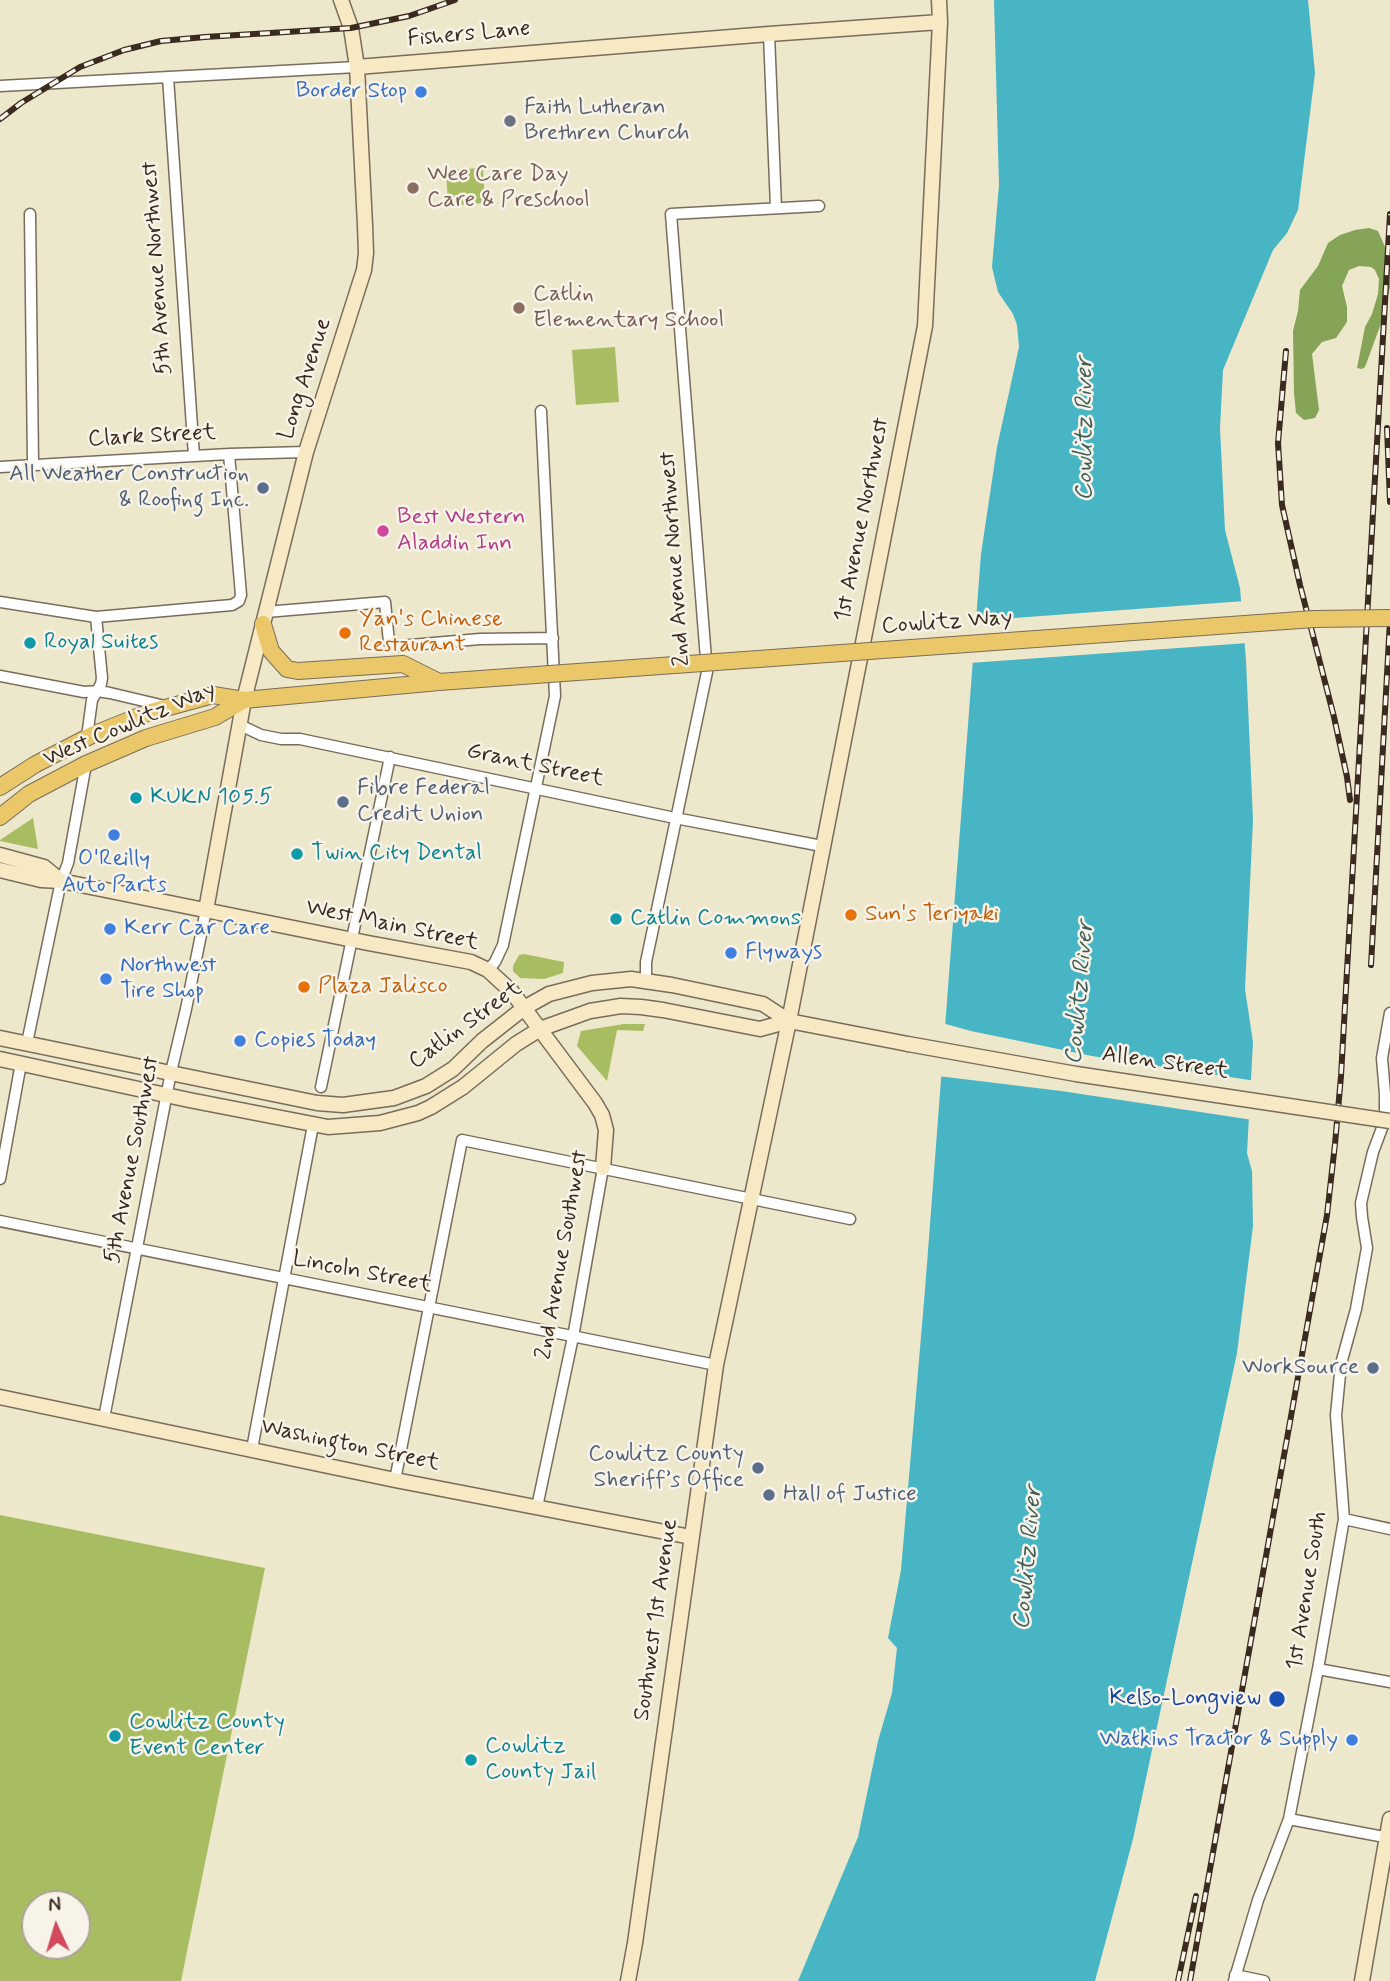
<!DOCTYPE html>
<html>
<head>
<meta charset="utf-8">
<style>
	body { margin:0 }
	#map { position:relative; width:1390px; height:1981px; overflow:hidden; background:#ede7cb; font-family:Mynerve,sans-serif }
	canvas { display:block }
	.north { position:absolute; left:21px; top:1890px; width:70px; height:70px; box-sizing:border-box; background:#f7f3e8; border:2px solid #aca397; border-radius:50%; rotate:356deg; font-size:19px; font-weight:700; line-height:28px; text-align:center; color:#3b2a1e }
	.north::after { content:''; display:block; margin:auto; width:24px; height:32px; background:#d1495b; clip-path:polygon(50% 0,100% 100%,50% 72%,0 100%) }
</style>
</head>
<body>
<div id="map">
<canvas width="1390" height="1981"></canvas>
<div class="north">N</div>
</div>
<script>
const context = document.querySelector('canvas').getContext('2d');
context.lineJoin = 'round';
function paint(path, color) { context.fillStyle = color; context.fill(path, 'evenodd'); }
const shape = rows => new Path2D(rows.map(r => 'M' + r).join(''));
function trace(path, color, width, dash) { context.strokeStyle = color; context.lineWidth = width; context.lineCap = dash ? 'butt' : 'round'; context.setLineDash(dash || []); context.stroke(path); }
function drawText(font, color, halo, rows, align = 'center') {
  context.font = font + ' Mynerve,sans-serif'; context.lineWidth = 5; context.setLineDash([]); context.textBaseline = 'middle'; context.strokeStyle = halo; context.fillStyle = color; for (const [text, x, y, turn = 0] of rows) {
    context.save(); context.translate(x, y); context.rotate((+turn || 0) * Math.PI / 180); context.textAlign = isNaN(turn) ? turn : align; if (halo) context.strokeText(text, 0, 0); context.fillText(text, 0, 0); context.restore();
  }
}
paint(shape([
	[483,168,485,203,448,206,446,170],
	[615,347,619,402,576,405,572,350],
	[33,818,38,849,0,841,0,840],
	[524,954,564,962,563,973,544,979,520,978,513,971,513,966,519,955],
	[624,1024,645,1024,643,1031,617,1030,607,1081,577,1046,581,1031],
	[0,1515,265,1568,181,1981,0,1981],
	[35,1904,77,1904,77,1946,35,1946]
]), '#a8bd61');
paint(shape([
	[1369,228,1378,231,1390,258,1390,287,1383,318,1365,367,1362,369,1357,368,1365,327,1372,314,1378,294,1379,279,1375,270,1371,267,1359,266,1349,270,1342,286,1347,307,1347,322,1336,338,1322,342,1312,354,1319,410,1315,418,1304,420,1296,413,1294,393,1293,331,1298,311,1300,290,1318,266,1328,243,1340,235,1355,230]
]), '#86a457');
paint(shape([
	[994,0,1308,0,1315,73,1298,210,1287,233,1273,250,1223,370,1220,428,1225,530,1240,588,1246,660,1253,820,1245,989,1253,1042,1247,1153,1252,1171,1253,1226,1237,1353,1133,1839,1095,1981,798,1981,858,1837,878,1741,892,1693,897,1648,888,1638,901,1570,925,1290,981,554,997,447,1019,347,1017,325,1013,314,998,292,992,267,999,185]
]), '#48b5c4');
paint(shape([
	[1245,601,1248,643,970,663,973,621],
	[942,1023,971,1031,1092,1056,1256,1081,1253,1120,1061,1091,938,1076]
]), '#ede7cb');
const street = shape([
	[769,34,776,208],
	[168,77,194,456],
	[0,86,357,67],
	[30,214,33,464],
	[0,467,229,454,306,452],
	[0,602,96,617,232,605,239,601,241,595,229,454],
	[266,612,385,602,389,642,399,646,480,639,553,638],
	[0,676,84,692,98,691,110,693,165,706],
	[240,725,261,735,281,739,300,739,675,818,822,846],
	[87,737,92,700,101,684,102,678,96,617],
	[488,970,495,962,503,945,555,696,541,411],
	[646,980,646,962,707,672,671,214,819,206],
	[27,1043,61,881,68,863,86,764],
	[321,1087,390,757],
	[0,1179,21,1063],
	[0,1221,716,1365],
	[104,1418,171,1072,186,1009,206,910],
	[252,1449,313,1125],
	[395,1480,462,1140,850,1219],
	[537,1507,573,1337,603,1168],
	[1344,1519,1390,1529],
	[1318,1669,1390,1682],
	[1289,1819,1390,1838],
	[1235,1975,1264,1981],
	[1234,1981,1258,1900,1289,1819,1318,1669,1344,1519,1336,1415,1341,1364,1356,1309,1367,1248,1362,1217,1361,1203,1373,1152,1385,1120,1385,1094,1382,1058,1390,1013]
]);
const secondary = shape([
	[357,67,769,34,940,22],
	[0,855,44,867,61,881],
	[0,870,41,880,61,881,368,943,471,962,488,970,512,992,595,1103,602,1115,606,1130,603,1168],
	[206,910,244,700,306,452,364,270,366,253,365,225,357,67,351,28,341,0],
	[0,1038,317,1103,343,1105,394,1098,426,1086,453,1069,482,1041,524,1008,549,994,592,983,631,979,672,985,763,1004,789,1021],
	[0,1059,189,1100,328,1127,380,1123,418,1113,431,1107,463,1087,516,1044,540,1029,590,1011,621,1006,641,1007,663,1010,760,1029,789,1021,908,1044],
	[0,1397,395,1480,691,1537],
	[628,1981,635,1943,716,1365,789,1021,925,326,940,22,939,0],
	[1362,1981,1390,1819]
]);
const primary = shape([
	[263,624,271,651,287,669,298,671,403,664,439,682],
	[0,787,36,764,92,735,147,713,213,695,244,700,439,682,508,677],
	[0,817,29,794,86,764,146,738,215,717,244,700]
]);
trace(street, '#796c5b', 13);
trace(secondary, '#796c5b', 17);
trace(primary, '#796c5b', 18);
trace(street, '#fff', 10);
trace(secondary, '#f7e9c3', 14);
trace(primary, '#eac769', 16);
const rail = shape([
	[0,119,21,103,80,67,124,50,161,41,205,37,351,28,409,16,455,0],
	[1286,351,1278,443,1282,505,1300,585,1334,717,1347,777,1350,800],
	[1387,428,1390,502],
	[1371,965,1390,620],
	[1178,1981,1196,1896],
	[1190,1981,1327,1215,1335,1144,1341,1076,1390,214]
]);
trace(rail, '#3b2a1e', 6);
trace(rail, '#f7f3e8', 3.5, [10]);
const secondaryBridge = shape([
	[908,1044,1076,1074,1390,1121]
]);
const primaryBridge = shape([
	[508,677,1314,619,1390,618]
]);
trace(secondaryBridge, '#796c5b', 17, []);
trace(primaryBridge, '#796c5b', 18, []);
trace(secondaryBridge, '#f7e9c3', 14);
trace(primaryBridge, '#eac769', 16);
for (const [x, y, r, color] of [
	[421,92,7,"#3f7fe0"],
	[510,121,7,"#6b7280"],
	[413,188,7,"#8d6e63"],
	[519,308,7,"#8d6e63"],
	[263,488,7,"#5c6f8a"],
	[383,531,7,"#d1479c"],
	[345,633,7,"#e8710a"],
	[30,643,7,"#0f9aa8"],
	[136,798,7,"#0f9aa8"],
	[343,802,7,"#5c6f8a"],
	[114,835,7,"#3f7fe0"],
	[297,854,7,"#0f9aa8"],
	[851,915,7,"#e8710a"],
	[616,919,7,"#0f9aa8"],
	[110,929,7,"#3f7fe0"],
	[731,953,7,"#3f7fe0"],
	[106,979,7,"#3f7fe0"],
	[304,987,7,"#e8710a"],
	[240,1041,7,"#3f7fe0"],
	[1373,1368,7,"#5c6f8a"],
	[758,1468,7,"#5c6f8a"],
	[769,1495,7,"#5c6f8a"],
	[1277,1699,9,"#1a4fb4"],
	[115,1736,7,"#0f9aa8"],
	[1352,1740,7,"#3f7fe0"],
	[471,1760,7,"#0f9aa8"]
]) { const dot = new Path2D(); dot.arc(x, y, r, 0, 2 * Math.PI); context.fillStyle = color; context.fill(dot); trace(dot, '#f7f3e8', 2.5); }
drawText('23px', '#3b2a1e', '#f7f3e8', [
	["Fishers Lane",469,35,-5],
	["5th Avenue Northwest",158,268,-94],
	["Long Avenue",306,379,-72],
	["Clark Street",152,437,-3],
	["1st Avenue Northwest",863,520,-79],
	["2nd Avenue Northwest",676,559,-94],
	["Cowlitz Way",947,623,-4],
	["West Cowlitz Way",130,725,-23],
	["Grant Street",535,766,12],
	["West Main Street",392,926,12],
	["Catlin Street",466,1026,-36],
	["Allen Street",1165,1064,8],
	["5th Avenue Southwest",133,1160,-79],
	["2nd Avenue Southwest",563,1255,-80],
	["Lincoln Street",362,1273,11],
	["Washington Street",350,1446,12],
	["1st Avenue South",1308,1591,-81],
	["Southwest 1st Avenue",657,1620,-82]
]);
drawText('23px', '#366cbe', '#f7f3e8', [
	["Border Stop",407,92,"right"],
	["O'Reilly",114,860,"center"],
	["Auto Parts",114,886,"center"],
	["Kerr Car Care",124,929],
	["Flyways",745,953],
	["Northwest",120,966],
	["Tire Shop",120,992],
	["Copies Today",254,1041],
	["Watkins Tractor & Supply",1338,1740,"right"]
], 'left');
drawText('23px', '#5b616d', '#f7f3e8', [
	["Faith Lutheran",524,108],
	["Brethren Church",524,134]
], 'left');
drawText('23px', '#785e54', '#f7f3e8', [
	["Wee Care Day",427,175],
	["Care & Preschool",427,201],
	["Catlin",533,295],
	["Elementary School",533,321]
], 'left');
drawText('23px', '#4e5e75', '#f7f3e8', [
	["All Weather Construction",249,475],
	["& Roofing Inc.",249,501],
	["Fibre Federal",357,789,"left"],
	["Credit Union",357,815,"left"],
	["WorkSource",1359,1368],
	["Cowlitz County",744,1455],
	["Sheriff’s Office",744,1481],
	["Hall of Justice",783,1495,"left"]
], 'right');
drawText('23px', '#b23c85', '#f7f3e8', [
	["Best Western",397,518],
	["Aladdin Inn",397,544]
], 'left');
drawText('23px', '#c56008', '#f7f3e8', [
	["Yan's Chinese",359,620],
	["Restaurant",359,646],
	["Sun's Teriyaki",865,915],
	["Plaza Jalisco",318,987]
], 'left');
drawText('23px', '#0d838f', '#f7f3e8', [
	["Royal Suites",44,643],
	["KUKN 105.5",150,798],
	["Twin City Dental",311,854],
	["Catlin Commons",630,919],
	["Cowlitz County",129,1723],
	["Event Center",129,1749],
	["Cowlitz",485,1747],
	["County Jail",485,1773]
], 'left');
drawText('23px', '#164399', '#f7f3e8', [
	["Kelso-Longview",1261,1699]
], 'right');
drawText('italic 24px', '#405b58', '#f7f3e8', [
	["Cowlitz River",1086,429,-90],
	["Cowlitz River",1081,993,-85],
	["Cowlitz River",1029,1558,-85]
]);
</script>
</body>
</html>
